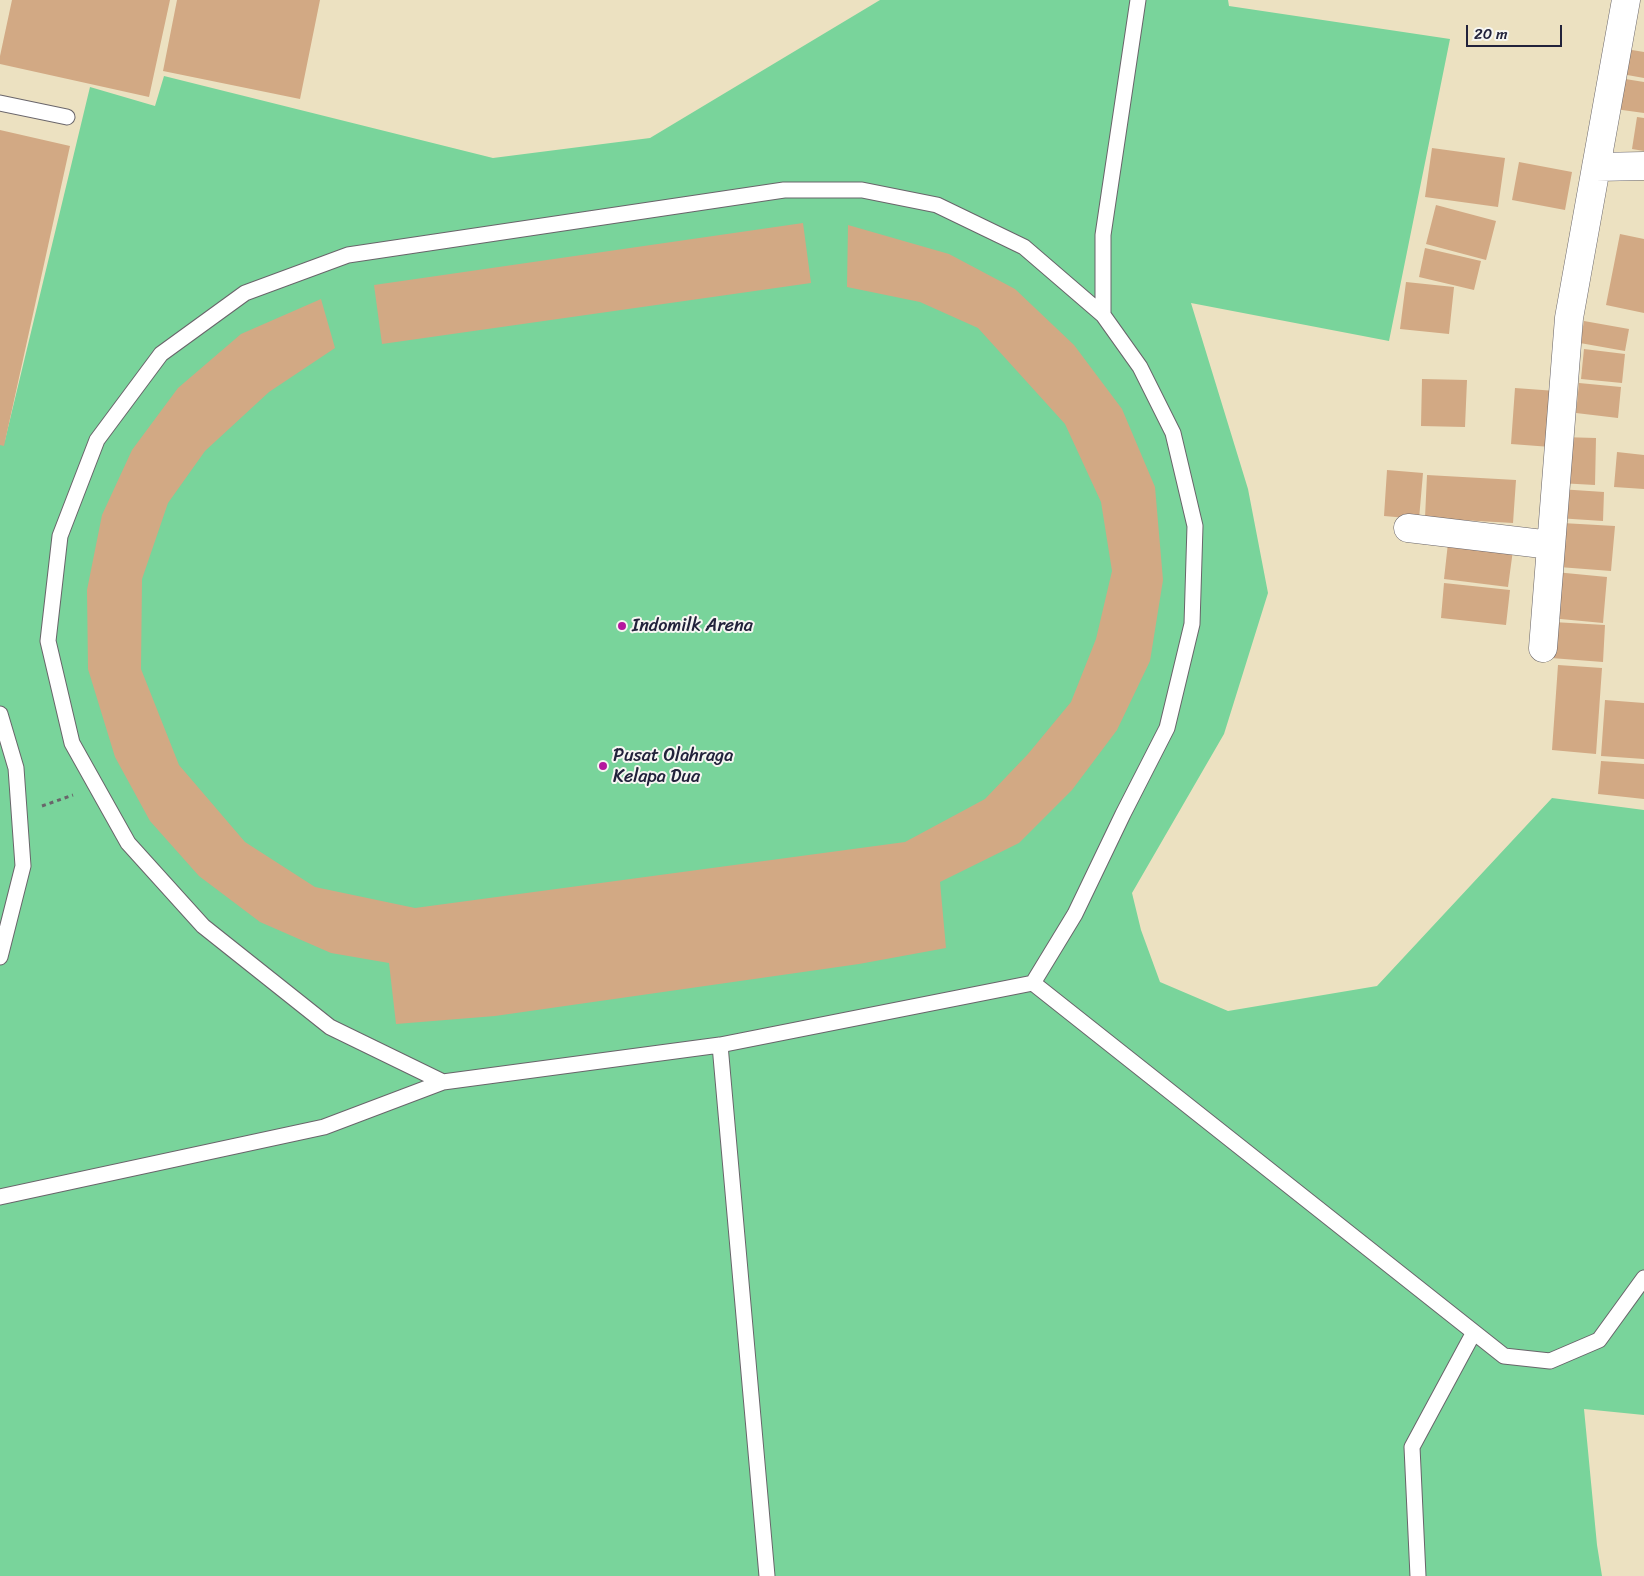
<!DOCTYPE html>
<html>
<head>
<meta charset="utf-8">
<style>
	body { margin:0 }
	#map { position:relative; width:1644px; height:1576px; overflow:hidden; background:#ece1c1; font-family:Sriracha,sans-serif }
	canvas { display:block }
	.scale { position:absolute; left:1466px; top:25px; width:96px; height:22px; box-sizing:border-box; border:2px solid #22223b; border-top:0; padding-left:6px; font-size:15px; line-height:18px; white-space:nowrap; color:#22223b; -webkit-text-stroke:4px #f6f6f2; paint-order:stroke }
</style>
</head>
<body>
<div id="map">
<canvas width="1644" height="1576"></canvas>
<div class="scale">20 m</div>
</div>
<script>
const context = document.querySelector('canvas').getContext('2d');
context.lineJoin = 'round';
function paint(path, color) { context.fillStyle = color; context.fill(path, 'evenodd'); }
const shape = rows => new Path2D(rows.map(r => 'M' + r).join(''));
function trace(path, color, width, dash) { context.strokeStyle = color; context.lineWidth = width; context.lineCap = dash ? 'butt' : 'round'; context.setLineDash(dash || []); context.stroke(path); }
function drawText(font, color, halo, rows, align = 'center') {
  context.font = font + ' Sriracha,sans-serif'; context.lineWidth = 4; context.setLineDash([]); context.textBaseline = 'middle'; context.strokeStyle = halo; context.fillStyle = color; for (const [text, x, y, turn = 0] of rows) {
    context.save(); context.translate(x, y); context.rotate((+turn || 0) * Math.PI / 180); context.textAlign = isNaN(turn) ? turn : align; if (halo) context.strokeText(text, 0, 0); context.fillText(text, 0, 0); context.restore();
  }
}
paint(shape([
	[880,0,1228,0,1229,6,1450,39,1389,341,1191,303,1248,489,1268,593,1224,734,1132,893,1141,930,1160,982,1228,1011,1377,986,1552,798,1644,810,1644,1415,1584,1409,1597,1545,1602,1576,0,1576,0,440,5,440,90,87,155,106,164,76,493,158,650,138]
]), '#79d49b');
paint(shape([
	[12,0,170,0,149,97,0,64,0,56],
	[177,0,320,0,300,99,163,71],
	[1620,48,1644,52,1644,78,1616,73],
	[1619,78,1644,82,1644,113,1615,109],
	[1637,117,1644,118,1644,151,1632,149],
	[0,130,70,146,4,446,0,445],
	[1432,148,1505,158,1498,207,1425,197],
	[1519,162,1572,172,1565,210,1512,200],
	[1436,205,1496,221,1486,260,1426,244],
	[803,223,811,283,382,344,374,285],
	[848,225,949,254,1015,289,1074,345,1122,409,1155,487,1163,580,1150,661,1117,730,1072,790,1019,843,940,882,946,948,859,964,495,1016,396,1024,389,963,331,953,260,922,199,876,150,821,115,757,88,669,87,590,102,515,132,450,178,388,241,334,321,299,335,348,269,392,205,451,168,503,142,579,141,669,179,765,245,842,315,887,415,908,905,842,985,799,1028,754,1071,702,1096,639,1112,571,1101,502,1065,424,978,328,920,302,847,287],
	[1620,234,1644,239,1644,313,1606,305],
	[1425,248,1481,261,1474,290,1419,277],
	[1406,282,1454,287,1449,334,1400,329],
	[1584,321,1629,329,1625,351,1580,343],
	[1584,349,1625,354,1622,383,1581,379],
	[1422,379,1467,380,1465,427,1421,426],
	[1579,383,1621,387,1618,418,1576,413],
	[1515,388,1556,391,1551,447,1511,444],
	[1561,437,1596,438,1595,485,1559,483],
	[1617,452,1644,455,1644,489,1614,487],
	[1387,470,1423,473,1419,519,1384,516],
	[1427,475,1516,480,1513,523,1425,518],
	[1559,489,1604,492,1603,521,1557,518],
	[1562,523,1615,526,1611,571,1559,567],
	[1448,543,1513,550,1508,587,1444,579],
	[1555,572,1607,577,1603,623,1550,618],
	[1444,583,1510,590,1506,625,1441,618],
	[1553,622,1605,625,1603,662,1551,658],
	[1558,665,1602,668,1596,754,1552,750],
	[1605,700,1644,703,1644,759,1601,756],
	[1601,761,1644,764,1644,799,1598,794]
]), '#d2a984');
const service = shape([
	[0,103,67,117],
	[1103,315,1024,247,937,205,862,190,784,190,348,255,245,293,161,354,97,440,60,536,48,641,72,743,128,843,203,926,330,1027,443,1082,720,1045,1033,983,1075,914,1123,814,1167,728,1192,624,1195,526,1173,433,1140,367,1103,315,1103,235,1138,0],
	[0,714,16,768,23,866,0,957],
	[1033,983,1504,1356,1550,1361,1599,1340,1644,1278],
	[720,1045,767,1576],
	[0,1197,324,1127,443,1082],
	[1418,1576,1412,1447,1474,1332]
]);
const minor = shape([
	[1596,167,1644,166],
	[1408,528,1551,545],
	[1543,648,1569,318,1626,0]
]);
trace(service, '#69656a', 17);
trace(minor, '#69656a', 29);
trace(shape([
	[42,806,73,795]
]), '#69656a', 3, [4, 4]);
trace(service, '#fff', 15);
trace(minor, '#fff', 28);
for (const [x, y, r, color] of [
	[622,626,5,"#b5179e"],
	[603,766,5,"#b5179e"]
]) { const dot = new Path2D(); dot.arc(x, y, r, 0, 2 * Math.PI); context.fillStyle = color; context.fill(dot); trace(dot, '#f6f6f2', 2); }
drawText('18px', '#22223b', '#f6f6f2', [
	["Indomilk Arena",632,626],
	["Pusat Olahraga",613,756],
	["Kelapa Dua",613,777]
], 'left');
</script>
</body>
</html>
